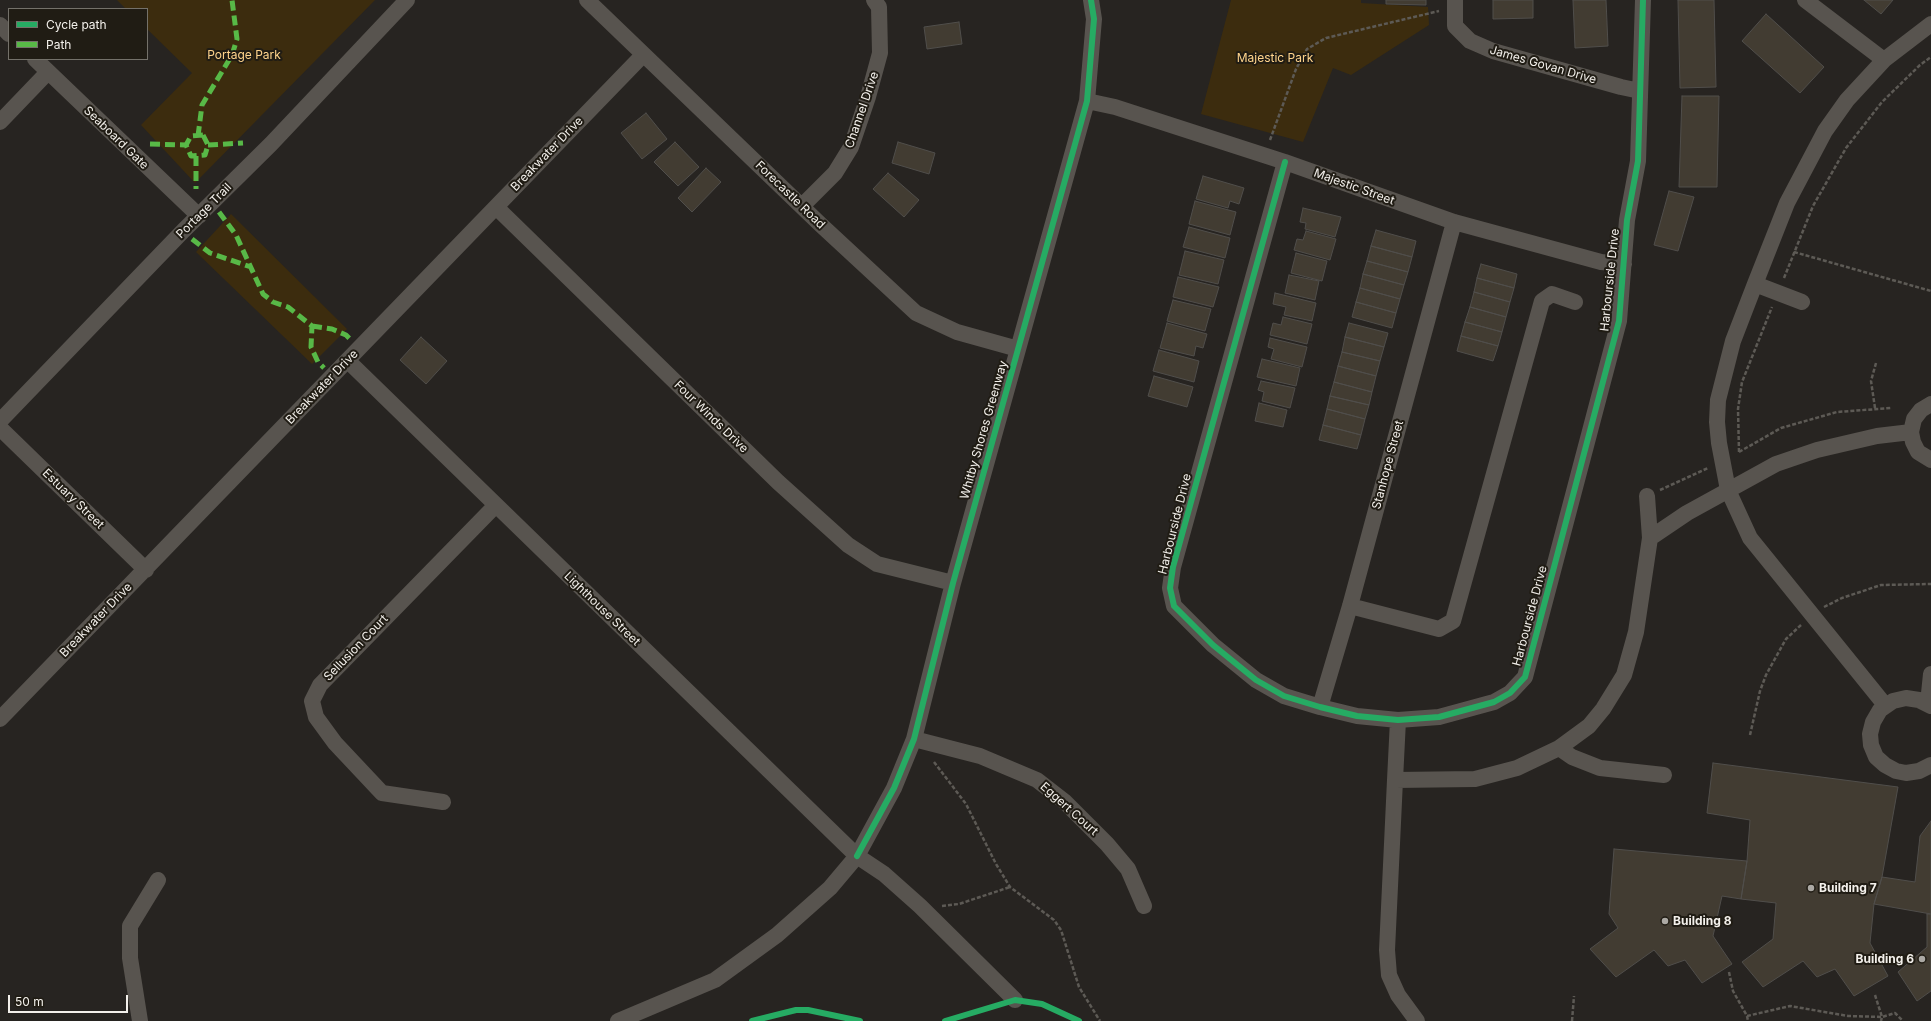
<!DOCTYPE html>
<html>
<head>
<meta charset="utf-8">
<style>
	body { margin:0 }
	#map { position:relative; width:1931px; height:1021px; overflow:hidden; background:#272421; font-family:Inter,sans-serif }
	canvas { display:block }
	.legend { position:absolute; left:8px; top:8px; width:140px; height:52px; box-sizing:border-box; background:#201c14; border:1px solid #74716a; margin:0; padding:5px 7px; list-style:none; font-size:12px; color:#f3f0eb }
	.legend li { display:flex; align-items:center; gap:8px; height:20px }
	.legend b { width:20px; border:1px solid #74716a }
	.scale { position:absolute; left:8px; top:995px; width:120px; height:18px; box-sizing:border-box; border:2px solid #f3f0eb; border-top:0; padding-left:5px; font-size:12px; line-height:14px; white-space:nowrap; color:#f3f0eb; -webkit-text-stroke:3px #201c14; paint-order:stroke }
</style>
</head>
<body>
<div id="map">
<canvas width="1931" height="1021"></canvas>
<ul class="legend">
<li><b style="height:5px;background:#26ab63"></b>Cycle path</li>
<li><b style="height:5px;background:#58b947"></b>Path</li>
</ul>
<div class="scale">50 m</div>
</div>
<script>
const context = document.querySelector('canvas').getContext('2d');
context.lineJoin = 'round';
function paint(path, color) { context.fillStyle = color; context.fill(path, 'evenodd'); }
const shape = rows => new Path2D(rows.map(r => 'M' + r).join(''));
function trace(path, color, width, dash) { context.strokeStyle = color; context.lineWidth = width; context.lineCap = dash ? 'butt' : 'round'; context.setLineDash(dash || []); context.stroke(path); }
function drawText(font, color, halo, rows, align = 'center') {
  context.font = font + ' Inter,sans-serif'; context.lineWidth = 4; context.setLineDash([]); context.textBaseline = 'middle'; context.strokeStyle = halo; context.fillStyle = color; for (const [text, x, y, turn = 0] of rows) {
    context.save(); context.translate(x, y); context.rotate((+turn || 0) * Math.PI / 180); context.textAlign = isNaN(turn) ? turn : align; if (halo) context.strokeText(text, 0, 0); context.fillText(text, 0, 0); context.restore();
  }
}
paint(shape([
	[117,0,375,0,195,183,141,125,192,73,147,29,147,9,126,9],
	[1231,0,1361,0,1361,3,1428,7,1429,25,1351,75,1333,68,1303,142,1201,114],
	[231,214,347,329,312,364,196,252]
]), '#3c2c0e');
const building = shape([
	[1386,0,1426,0,1426,5,1386,4,1386,0],
	[1493,0,1533,0,1533,18,1493,19,1493,0],
	[1573,0,1606,0,1608,46,1575,48,1573,0],
	[1678,0,1714,0,1716,87,1680,88,1678,0],
	[1864,0,1893,0,1881,14,1864,0],
	[1766,14,1824,67,1800,93,1742,41,1766,14],
	[959,22,962,44,927,49,924,27,959,22],
	[1682,96,1719,96,1717,187,1679,187,1682,96],
	[646,113,667,139,642,159,621,133,646,113],
	[675,142,699,167,678,186,654,162,675,142],
	[898,142,935,153,929,174,892,163,898,142],
	[706,168,721,182,692,212,678,198,706,168],
	[888,173,919,200,904,217,873,189,888,173],
	[1203,176,1244,188,1239,204,1230,201,1228,208,1196,199,1203,176],
	[1669,191,1694,197,1678,251,1654,245,1669,191],
	[1195,201,1236,212,1230,235,1189,224,1195,201],
	[1303,208,1341,217,1335,237,1305,229,1306,223,1300,222,1303,208],
	[1189,227,1230,238,1225,258,1183,247,1189,227],
	[1376,230,1416,241,1412,257,1371,246,1376,230],
	[1306,231,1336,239,1330,260,1294,250,1297,239,1303,240,1306,231],
	[1371,246,1412,257,1408,272,1367,261,1371,246],
	[1185,251,1224,260,1218,284,1179,275,1185,251],
	[1296,253,1327,261,1322,281,1291,273,1296,253],
	[1367,261,1408,272,1404,285,1363,274,1367,261],
	[1481,264,1517,274,1514,288,1477,278,1481,264],
	[1363,274,1404,285,1400,299,1360,288,1363,274],
	[1289,275,1319,281,1315,300,1285,293,1289,275],
	[1178,277,1219,287,1213,307,1173,297,1178,277],
	[1477,278,1514,288,1510,302,1474,292,1477,278],
	[1360,288,1400,299,1396,313,1356,302,1360,288],
	[1474,292,1510,302,1506,317,1470,307,1474,292],
	[1275,293,1316,303,1312,321,1284,315,1286,307,1273,304,1275,293],
	[1173,300,1211,309,1205,331,1167,321,1173,300],
	[1356,302,1396,313,1392,328,1352,317,1356,302],
	[1470,307,1506,317,1502,332,1465,322,1470,307],
	[1283,317,1312,324,1307,344,1270,335,1273,323,1281,325,1283,317],
	[1465,322,1502,332,1498,346,1461,336,1465,322],
	[1167,323,1207,334,1203,348,1196,346,1194,356,1160,348,1167,323],
	[1349,323,1388,333,1384,347,1345,337,1349,323],
	[1461,336,1498,346,1493,361,1457,351,1461,336],
	[421,337,447,361,426,384,400,360,421,337],
	[1345,337,1384,347,1380,361,1342,352,1345,337],
	[1270,338,1307,347,1302,367,1271,359,1274,349,1268,347,1270,338],
	[1159,350,1199,361,1194,382,1153,371,1159,350],
	[1342,352,1380,361,1376,376,1338,366,1342,352],
	[1262,359,1300,368,1296,386,1257,377,1262,359],
	[1338,366,1376,376,1372,392,1334,382,1338,366],
	[1154,376,1193,387,1187,407,1148,396,1154,376],
	[1261,381,1295,388,1290,408,1262,401,1264,392,1258,390,1261,381],
	[1334,382,1372,392,1369,405,1330,396,1334,382],
	[1330,396,1369,405,1365,419,1327,409,1330,396],
	[1259,403,1287,410,1283,427,1255,421,1259,403],
	[1327,409,1365,419,1361,435,1323,425,1327,409],
	[1323,425,1361,435,1357,449,1319,440,1323,425],
	[1713,763,1898,787,1882,877,1874,904,1870,943,1888,976,1854,996,1835,969,1817,977,1803,961,1763,987,1742,962,1773,939,1776,903,1741,899,1747,861,1750,820,1707,813,1713,763],
	[1931,821,1931,914,1874,904,1882,877,1915,882,1920,836,1931,821],
	[1614,849,1747,861,1741,899,1722,896,1713,936,1732,964,1702,983,1685,960,1668,966,1654,950,1616,977,1590,949,1618,928,1609,914,1614,849],
	[1927,914,1931,914,1931,991,1917,1001,1898,972,1927,947,1927,914]
]);
paint(building, '#423c32');
trace(building, '#504e4b', 1);
trace(shape([
	[1270,140,1296,69,1307,49,1326,38,1439,11],
	[1794,252,1931,291],
	[1784,278,1813,206,1846,148,1882,102,1920,65,1931,57],
	[1875,408,1871,381,1876,363],
	[1739,452,1738,409,1742,382,1772,307],
	[1739,452,1781,428,1837,412,1891,408],
	[1660,490,1708,468],
	[1824,607,1842,598,1881,585,1931,584],
	[1750,735,1760,691,1766,675,1786,639,1801,625],
	[934,762,966,804,996,864,1010,887,1054,920,1061,930,1079,987,1100,1021],
	[942,906,959,904,1010,887],
	[1729,972,1733,991,1747,1016,1748,1021],
	[1875,995,1882,1017,1881,1021],
	[1747,1016,1790,1006,1848,1016,1882,1017,1895,1013,1903,1021],
	[1572,1021,1574,996]
]), '#5d5a55', 2.5, [4, 2]);
trace(shape([
	[587,0,821,225,916,313,957,332,1018,349],
	[1455,0,1455,26,1470,41,1493,51,1621,87,1640,91],
	[1805,0,1884,60],
	[0,25,9,34],
	[35,59,199,216],
	[1087,101,1115,107,1285,162,1454,222,1601,262,1624,264],
	[0,122,48,72],
	[1285,162,1173,567,1170,588,1174,606,1213,645,1256,680,1284,696,1320,707,1357,716,1398,720,1439,717,1494,702,1510,693,1525,677,1619,321,1627,220,1638,161,1643,0],
	[802,206,835,173,851,147,868,97,880,53,879,7,874,0],
	[496,207,778,482,848,545,877,564,953,583],
	[1755,284,1802,302],
	[348,361,857,856,884,874,920,906,1015,1000],
	[1931,404,1921,410,1914,419,1911,432,1913,442,1918,452,1931,460],
	[0,421,183,231,271,144,407,0],
	[0,428,146,570],
	[1650,538,1687,513,1776,464,1817,450,1877,436,1911,432],
	[1350,606,1439,629,1453,621,1542,301,1552,294,1575,302],
	[1928,703,1931,674],
	[1885,705,1750,538,1728,490,1719,443,1717,422,1718,400,1733,341,1755,284,1787,203,1825,131,1847,100,1884,60,1931,24],
	[1931,706,1919,700,1906,698,1893,701,1880,710,1873,722,1870,734,1871,745,1876,757,1885,765,1896,771,1906,773,1919,771,1931,765],
	[1320,707,1350,606,1454,222],
	[0,719,643,55],
	[914,739,980,756,1037,780,1064,801,1107,844,1128,869,1144,906],
	[1559,748,1572,757,1600,768,1664,775],
	[1395,780,1398,720],
	[443,802,382,793,335,743,316,717,312,701,320,685,496,505],
	[140,1021,130,958,130,926,158,880],
	[618,1021,715,980,777,935,830,888,857,856,894,788,914,739,953,583,1087,101,1094,19,1091,0],
	[1417,1021,1398,995,1389,975,1387,950,1395,780,1475,779,1517,768,1559,748,1589,726,1603,709,1624,675,1636,632,1650,538,1647,496]
]), '#58544f', 16);
trace(shape([
	[203,135,208,145,205,155,191,156,186,145,191,136,203,135],
	[198,136,202,105,232,55,237,39,232,0],
	[150,144,186,145],
	[208,145,243,143],
	[196,156,196,189],
	[219,212,236,235,263,294,273,302,288,307,312,326,311,347,318,362,324,368],
	[192,239,210,253,251,267],
	[312,326,332,329,346,335,352,341]
]), '#58b947', 5, [10, 5]);
trace(shape([
	[1285,162,1173,567,1170,588,1174,606,1213,645,1256,680,1284,696,1320,707,1357,716,1398,720,1439,717,1494,702,1510,693,1525,677,1619,321,1627,220,1638,161,1643,0],
	[857,856,894,788,914,739,953,583,1087,101,1094,19,1091,0],
	[752,1021,796,1010,808,1010,860,1021],
	[945,1021,1015,1000,1042,1004,1079,1021]
]), '#26ab63', 6);
for (const [x, y, r, color] of [
	[1811,888,4,"#aca9a4"],
	[1665,921,4,"#aca9a4"],
	[1922,959,4,"#aca9a4"]
]) { const dot = new Path2D(); dot.arc(x, y, r, 0, 2 * Math.PI); context.fillStyle = color; context.fill(dot); trace(dot, '#201c14', 1.5); }
drawText('12px', '#ffd48c', '#201c14', [
	["Portage Park",244,55],
	["Majestic Park",1275,58]
]);
drawText('12px', '#f3f0eb', '#201c14', [
	["James Govan Drive",1543,65,16],
	["Channel Drive",862,110,-71],
	["Seaboard Gate",116,138,44],
	["Breakwater Drive",547,154,-46],
	["Majestic Street",1354,187,20],
	["Forecastle Road",790,195,44],
	["Portage Trail",204,211,-45],
	["Harbourside Drive",1610,280,-84],
	["Breakwater Drive",322,387,-46],
	["Four Winds Drive",711,417,44],
	["Whitby Shores Greenway",984,430,-74],
	["Stanhope Street",1388,465,-75],
	["Estuary Street",73,499,44],
	["Harbourside Drive",1175,524,-76],
	["Lighthouse Street",602,609,44],
	["Harbourside Drive",1530,616,-75],
	["Breakwater Drive",96,620,-46],
	["Sellusion Court",356,648,-46],
	["Eggert Court",1069,809,42]
]);
drawText('bold 12px', '#f3f0eb', '#201c14', [
	["Building 7",1819,888],
	["Building 8",1673,921],
	["Building 6",1914,959,"right"]
], 'left');
</script>
</body>
</html>
